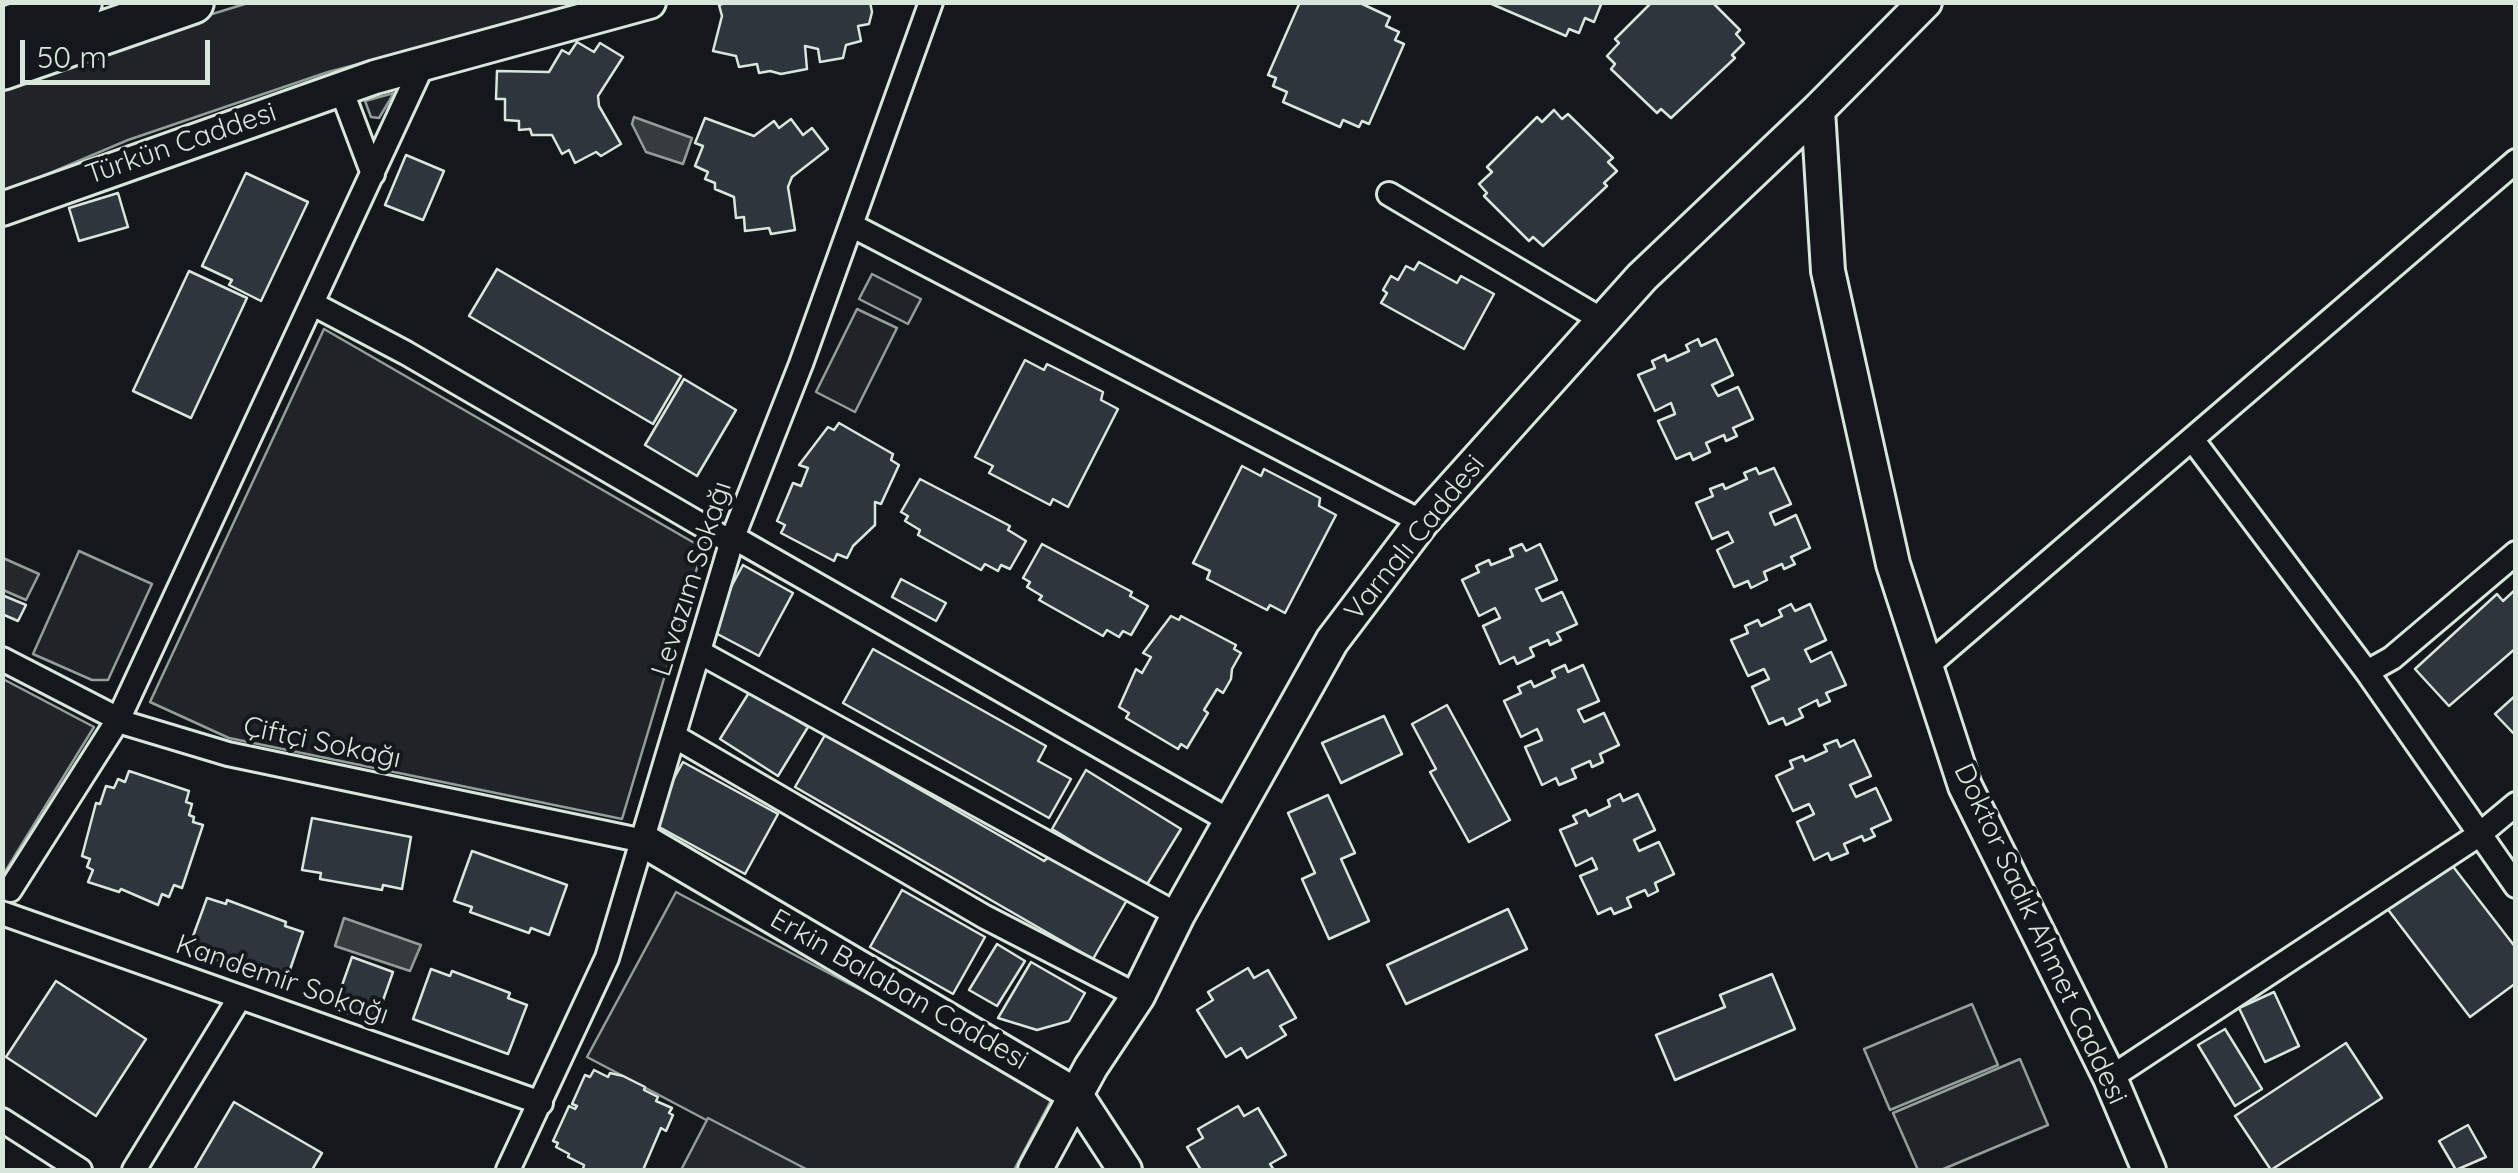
<!DOCTYPE html>
<html>
<head>
<meta charset="utf-8">
<style>
	body { margin:0 }
	#map { position:relative; width:2518px; height:1173px; overflow:hidden; background:#14181c; font-family:Quicksand,sans-serif }
	canvas { display:block }
	.frame { position:absolute; inset:0; border:5px solid #d8e6dc; pointer-events:none }
	.scale { position:absolute; left:20px; top:40px; width:190px; height:45px; box-sizing:border-box; border:5px solid #d8e6dc; border-top:0; padding-left:12px; font-size:30px; line-height:35px; white-space:nowrap; color:#d8e6dc; -webkit-text-stroke:8px #14181c; paint-order:stroke }
</style>
</head>
<body>
<div id="map">
<canvas width="2518" height="1173"></canvas>
<div class="frame"></div>
<div class="scale">50 m</div>
</div>
<script>
const context = document.querySelector('canvas').getContext('2d');
context.lineJoin = 'round';
function paint(path, color) { context.fillStyle = color; context.fill(path, 'evenodd'); }
const shape = rows => new Path2D(rows.map(r => 'M' + r).join(''));
function trace(path, color, width, dash) { context.strokeStyle = color; context.lineWidth = width; context.lineCap = dash ? 'butt' : 'round'; context.setLineDash(dash || []); context.stroke(path); }
function drawText(font, color, halo, rows, align = 'center') {
  context.font = font + ' Quicksand,sans-serif'; context.lineWidth = 8; context.setLineDash([]); context.textBaseline = 'middle'; context.strokeStyle = halo; context.fillStyle = color; for (const [text, x, y, turn = 0] of rows) {
    context.save(); context.translate(x, y); context.rotate((+turn || 0) * Math.PI / 180); context.textAlign = isNaN(turn) ? turn : align; if (halo) context.strokeText(text, 0, 0); context.fillText(text, 0, 0); context.restore();
  }
}
const green = shape([
	[248,3,592,3,328,72,128,140,3,193,3,85,105,47,248,3],
	[394,93,379,118,371,117,365,101,394,93],
	[872,274,921,299,908,324,859,299,872,274],
	[857,309,897,328,855,412,816,392,857,309],
	[324,329,703,548,622,819,229,738,150,702,324,329],
	[79,551,152,584,108,680,92,680,33,654,79,551],
	[3,679,94,727,3,875,3,679],
	[676,892,1055,1093,1014,1170,801,1170,587,1057,676,892],
	[1972,1004,1998,1065,1890,1110,1864,1049,1972,1004],
	[2020,1059,2048,1125,1941,1170,1918,1170,1893,1113,2020,1059]
]);
paint(green, '#202428');
trace(green, '#939e99', 2.5);
const parking = shape([
	[3,558,39,574,26,600,3,590,3,558],
	[708,1118,808,1170,681,1170,708,1118]
]);
paint(parking, '#24282b');
trace(parking, '#939e99', 2.5);
const water = shape([
	[634,117,692,138,683,164,646,152,632,124,634,117],
	[344,918,421,945,410,971,335,946,344,918]
]);
paint(water, '#363b3e');
trace(water, '#939e99', 2.5);
const building = shape([
	[729,2,870,2,872,12,869,24,858,26,861,41,846,45,843,58,820,62,818,49,805,46,807,69,781,74,770,71,759,73,757,64,739,67,736,56,713,51,722,16,719,5,729,2],
	[1300,2,1358,2,1390,17,1386,26,1399,32,1395,40,1404,44,1369,124,1362,121,1359,127,1343,120,1340,127,1283,102,1287,92,1273,86,1276,78,1268,75,1300,2],
	[1487,2,1602,2,1594,22,1585,18,1579,33,1569,29,1566,36,1487,2],
	[1652,2,1712,2,1740,30,1736,34,1744,43,1732,55,1735,58,1671,118,1661,109,1657,113,1611,69,1615,64,1607,56,1619,43,1615,39,1652,2],
	[577,42,594,52,600,43,623,57,598,96,599,106,621,144,601,156,596,152,575,163,569,150,562,154,552,135,532,135,530,129,519,130,519,121,505,120,505,99,496,99,497,71,549,72,562,50,569,54,577,42],
	[1554,110,1562,119,1568,114,1613,158,1608,162,1617,171,1604,183,1607,186,1543,246,1533,237,1529,241,1484,196,1487,193,1479,184,1492,172,1487,167,1537,117,1542,122,1554,110],
	[705,118,754,136,774,121,779,128,791,119,803,135,812,128,828,149,792,177,788,187,795,230,771,234,769,228,745,231,744,217,736,218,734,197,715,189,715,183,705,179,708,172,695,166,703,146,695,143,705,118],
	[406,155,444,171,423,220,385,205,406,155],
	[246,173,308,202,261,301,229,285,232,280,202,266,246,173],
	[118,193,128,227,79,241,69,208,118,193],
	[1419,262,1457,283,1461,276,1494,294,1464,349,1381,303,1387,293,1383,290,1391,276,1398,280,1406,266,1414,270,1419,262],
	[497,269,681,376,653,424,469,316,497,269],
	[189,271,247,298,191,418,133,391,189,271],
	[1698,339,1701,346,1716,339,1733,375,1712,385,1718,396,1738,387,1753,419,1733,428,1737,436,1726,441,1724,435,1706,443,1710,452,1693,460,1690,453,1676,459,1658,421,1675,414,1671,403,1655,411,1638,375,1655,368,1652,361,1665,355,1667,361,1689,351,1686,345,1698,339],
	[1025,360,1044,370,1047,364,1103,392,1101,400,1118,409,1068,507,1053,499,1050,505,989,473,993,466,975,457,1025,360],
	[684,379,736,410,697,476,645,445,684,379],
	[839,423,893,454,891,460,899,465,881,504,875,502,875,525,853,546,847,558,837,554,834,561,781,533,785,525,777,521,793,483,801,486,808,468,799,465,828,427,834,430,839,423],
	[1242,466,1261,476,1264,469,1320,498,1319,506,1336,515,1285,613,1270,605,1267,610,1207,579,1210,571,1193,563,1242,466],
	[1756,468,1759,474,1774,468,1791,504,1770,513,1775,525,1796,515,1810,548,1791,557,1795,564,1784,569,1782,564,1764,572,1767,580,1751,588,1748,581,1734,587,1717,550,1733,542,1728,532,1712,539,1696,503,1713,496,1710,489,1723,484,1725,489,1747,479,1744,473,1756,468],
	[920,479,1010,526,1008,530,1026,541,1010,569,1001,565,998,571,985,564,981,570,918,535,920,530,905,521,908,516,901,512,920,479],
	[1042,544,1132,592,1130,596,1148,606,1131,635,1123,631,1119,637,1107,630,1103,636,1039,600,1042,596,1027,587,1030,582,1023,578,1042,544],
	[1522,544,1526,551,1540,544,1557,580,1536,589,1542,601,1562,592,1577,624,1557,633,1561,640,1550,645,1548,640,1530,648,1534,656,1517,664,1514,657,1500,664,1483,626,1500,618,1495,608,1479,616,1462,580,1479,572,1476,566,1489,560,1491,565,1513,556,1510,549,1522,544],
	[743,565,793,593,759,656,708,629,743,565],
	[901,579,946,603,936,621,892,597,901,579],
	[2516,589,2516,648,2449,706,2415,669,2497,594,2503,601,2516,589],
	[2,595,26,605,18,621,2,614,2,595],
	[1791,604,1795,611,1810,604,1826,640,1805,650,1811,662,1831,652,1846,685,1826,693,1830,701,1819,706,1817,700,1799,709,1803,717,1786,725,1783,718,1769,724,1752,687,1769,679,1764,669,1748,676,1731,640,1748,633,1745,626,1758,620,1761,626,1782,616,1779,610,1791,604],
	[1171,616,1179,620,1181,616,1236,645,1234,649,1241,653,1232,669,1231,679,1223,693,1217,689,1204,710,1208,713,1187,748,1181,744,1178,749,1126,718,1129,713,1119,707,1136,669,1142,673,1151,657,1143,653,1171,616],
	[873,649,1046,746,1038,761,1071,779,1049,818,843,703,873,649],
	[1565,665,1568,672,1583,665,1599,701,1578,710,1584,722,1604,713,1619,745,1600,754,1603,762,1592,767,1590,761,1572,769,1576,778,1559,785,1556,778,1542,785,1525,747,1542,740,1537,729,1521,737,1504,701,1521,693,1518,687,1531,681,1534,687,1555,677,1552,671,1565,665],
	[750,691,808,727,778,776,720,739,750,691],
	[2516,695,2516,736,2495,714,2516,695],
	[1447,705,1510,820,1469,842,1430,772,1436,769,1412,724,1447,705],
	[1384,716,1402,754,1341,783,1322,743,1384,716],
	[825,735,1044,861,1050,856,1127,900,1093,959,795,787,825,735],
	[1837,740,1840,747,1854,740,1871,776,1850,785,1856,797,1876,788,1891,820,1871,829,1875,836,1864,841,1862,836,1844,844,1848,853,1831,860,1828,853,1814,860,1797,822,1814,814,1809,804,1793,811,1776,776,1793,768,1790,761,1803,756,1805,761,1827,751,1824,745,1837,740],
	[683,762,778,814,745,874,650,822,683,762],
	[1086,770,1181,829,1146,886,1052,829,1086,770],
	[129,771,189,791,186,802,192,804,189,815,194,817,193,822,203,825,182,888,174,885,169,897,162,894,158,905,121,889,119,892,88,882,93,870,87,867,90,859,82,856,96,803,100,804,106,786,114,788,118,779,125,782,129,771],
	[1620,794,1623,801,1638,794,1655,830,1634,840,1639,851,1659,842,1674,874,1655,883,1658,891,1648,896,1645,890,1627,898,1631,907,1614,914,1611,908,1598,914,1580,876,1597,869,1592,858,1576,866,1560,830,1577,823,1573,816,1586,810,1589,816,1610,806,1608,800,1620,794],
	[1328,795,1355,853,1341,859,1369,921,1329,939,1302,879,1315,873,1288,813,1328,795],
	[312,818,411,837,402,889,383,885,382,890,320,879,321,873,302,870,312,818],
	[472,851,567,885,549,935,531,928,529,933,470,912,472,907,454,901,472,851],
	[2448,860,2516,948,2516,983,2470,1017,2386,907,2448,860],
	[902,890,985,937,953,994,870,947,902,890],
	[207,898,226,904,227,900,286,922,285,926,303,932,285,984,188,950,207,898],
	[1508,909,1527,949,1406,1004,1387,965,1508,909],
	[997,944,1025,961,997,1006,969,990,997,944],
	[352,957,393,972,375,1023,334,1008,352,957],
	[1031,962,1085,993,1069,1021,1037,1030,998,1018,1031,962],
	[1248,968,1254,978,1268,970,1296,1018,1280,1026,1286,1035,1247,1058,1241,1048,1226,1057,1197,1010,1213,1000,1208,992,1248,968],
	[431,969,450,976,452,971,510,993,508,998,527,1005,508,1054,413,1019,431,969],
	[1772,974,1795,1029,1675,1080,1656,1035,1725,1007,1720,995,1772,974],
	[56,981,146,1039,96,1116,6,1057,56,981],
	[2274,992,2299,1046,2265,1062,2239,1008,2274,992],
	[2225,1029,2262,1089,2235,1106,2198,1045,2225,1029],
	[2346,1043,2382,1098,2271,1170,2235,1116,2346,1043],
	[594,1070,608,1077,610,1073,623,1076,645,1087,644,1090,658,1097,656,1101,672,1108,669,1113,673,1115,666,1131,661,1128,643,1170,586,1170,583,1169,584,1165,568,1157,569,1154,556,1147,558,1143,553,1141,569,1106,575,1109,577,1106,572,1104,585,1075,590,1077,594,1070],
	[234,1102,322,1153,312,1170,194,1170,234,1102],
	[1238,1106,1244,1116,1258,1108,1286,1155,1270,1164,1274,1170,1201,1170,1187,1147,1203,1138,1198,1129,1238,1106],
	[2468,1125,2486,1157,2456,1170,2439,1141,2468,1125]
]);
paint(building, '#2c363c');
trace(building, '#d8e6dc', 2.5);
const street = shape([
	[341,89,373,174],
	[1389,194,1604,321],
	[851,225,1422,522],
	[313,304,406,353,729,541],
	[2192,439,2367,672,2516,886],
	[733,537,1230,821],
	[699,652,1178,915],
	[2,659,128,724,228,754,644,841],
	[1926,667,2516,161],
	[2367,672,2392,658,2516,553],
	[674,736,985,917,1138,996],
	[10,890,118,720,423,64],
	[2,913,541,1103],
	[2110,1078,2480,834,2516,804],
	[2,1120,80,1170],
	[134,1170,240,997],
	[508,1170,607,958,733,537,801,364,931,2]
]);
const secondary = shape([
	[1818,110,1828,271,1893,564,1965,786,2110,1078,2149,1170],
	[2,209,375,77,649,2],
	[644,841,1076,1095,1125,1170],
	[1035,1170,1091,1067,1138,996,1178,915,1332,641,1422,522,1642,277,1818,110,1925,2]
]);
const highway = shape([
	[2,30,80,2],
	[2,68,192,2]
]);
trace(street, '#d8e6dc', 28);
trace(secondary, '#d8e6dc', 38);
trace(highway, '#d8e6dc', 48);
trace(street, '#14181c', 22);
trace(secondary, '#14181c', 32);
trace(highway, '#14181c', 42);
drawText('28px', '#d8e6dc', '#14181c', [
	["Türkün Caddesi",181,144,-19],
	["Varnalı Caddesi",1415,538,-51],
	["Levazım Sokağı",692,579,-72],
	["Çiftçi Sokağı",322,743,12],
	["Doktor Sadık Ahmet Caddesi",2040,934,65],
	["Kandemir Sokağı",282,980,19],
	["Erkin Balaban Caddesi",899,990,30]
]);
</script>
</body>
</html>
